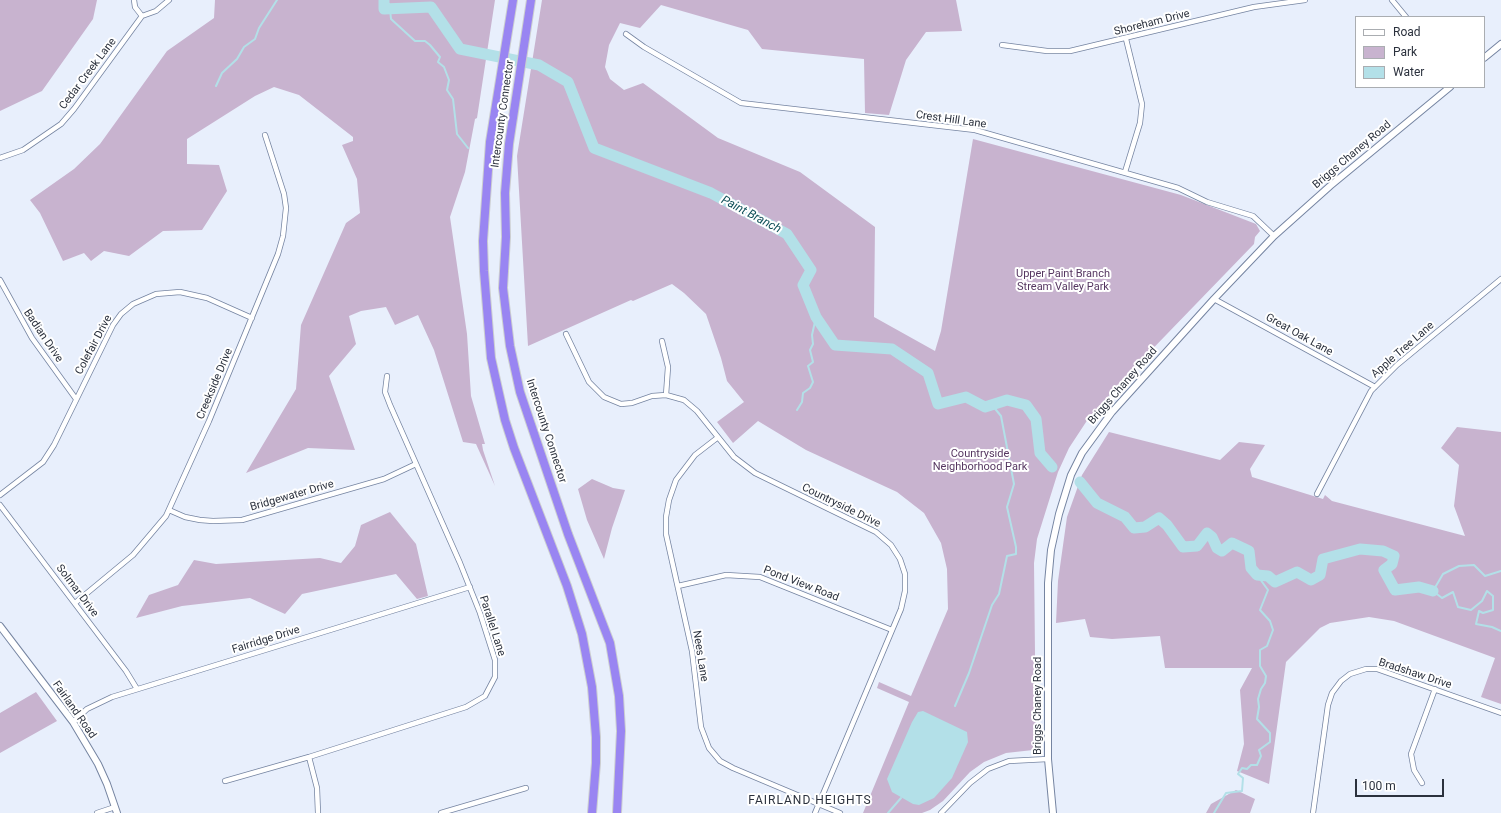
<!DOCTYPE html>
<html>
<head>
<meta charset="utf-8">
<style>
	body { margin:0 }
	#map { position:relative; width:1501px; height:813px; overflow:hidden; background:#e8effc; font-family:Roboto,sans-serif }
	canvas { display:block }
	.legend { position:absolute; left:1355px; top:16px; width:130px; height:72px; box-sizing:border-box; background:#fff; border:1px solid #aaadb1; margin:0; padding:5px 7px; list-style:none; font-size:12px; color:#2b313d }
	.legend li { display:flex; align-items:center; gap:8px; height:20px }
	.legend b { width:20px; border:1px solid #aaadb1 }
	.scale { position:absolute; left:1355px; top:779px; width:89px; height:18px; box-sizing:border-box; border:2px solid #2b313d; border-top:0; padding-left:5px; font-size:12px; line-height:14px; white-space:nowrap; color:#2b313d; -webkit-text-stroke:3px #fff; paint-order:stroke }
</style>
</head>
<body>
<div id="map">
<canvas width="1501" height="813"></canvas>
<ul class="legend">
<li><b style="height:5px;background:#fff"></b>Road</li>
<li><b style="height:11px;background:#c8b3cf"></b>Park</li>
<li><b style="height:11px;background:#b3e0e8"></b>Water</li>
</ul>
<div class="scale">100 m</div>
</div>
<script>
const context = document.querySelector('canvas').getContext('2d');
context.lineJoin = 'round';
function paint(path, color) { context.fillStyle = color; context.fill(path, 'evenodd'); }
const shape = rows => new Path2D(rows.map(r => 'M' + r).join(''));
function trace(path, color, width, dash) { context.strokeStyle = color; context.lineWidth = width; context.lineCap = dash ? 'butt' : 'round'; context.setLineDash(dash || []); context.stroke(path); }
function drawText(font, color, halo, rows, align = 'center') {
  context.font = font + ' Roboto,sans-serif'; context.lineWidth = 4; context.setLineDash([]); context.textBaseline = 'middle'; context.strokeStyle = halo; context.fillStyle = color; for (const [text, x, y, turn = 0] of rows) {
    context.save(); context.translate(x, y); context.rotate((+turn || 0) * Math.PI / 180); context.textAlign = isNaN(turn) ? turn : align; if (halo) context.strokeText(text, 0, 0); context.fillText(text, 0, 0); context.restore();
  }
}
paint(shape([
	[0,0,97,0,93,19,42,91,0,111],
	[215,0,495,0,477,118,475,119,465,172,450,217,467,334,471,396,485,444,482,444,483,450,495,486,476,444,463,442,434,350,418,315,395,325,386,307,361,311,349,316,356,344,329,376,355,450,308,448,246,473,296,389,301,325,346,223,360,213,357,179,342,145,353,141,353,137,299,95,274,87,255,96,187,139,187,164,219,165,227,191,202,230,163,231,129,256,104,251,91,261,84,253,63,261,40,213,30,200,74,169,100,144,167,51,214,18],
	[542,0,956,0,962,31,926,32,906,60,889,115,865,113,864,59,762,49,748,30,661,5,640,28,620,23,609,45,605,67,610,79,624,90,643,83,718,138,800,172,875,227,874,317,935,351,941,331,973,139,1181,195,1256,224,1260,231,1255,237,1254,244,1137,365,1088,419,1069,448,1058,472,1037,539,1034,563,1036,745,1033,750,1006,753,984,762,970,772,943,801,930,810,922,813,863,813,909,702,877,688,879,682,911,696,948,609,947,569,941,543,924,513,897,492,806,450,758,421,733,443,717,422,744,402,727,381,721,358,706,314,684,293,672,284,633,301,631,300,528,346,517,156],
	[1457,427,1501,432,1501,704,1481,697,1495,658,1394,621,1369,617,1330,623,1320,628,1286,662,1269,784,1237,771,1244,744,1240,690,1252,668,1165,668,1160,636,1112,639,1090,637,1085,619,1056,623,1058,581,1067,517,1082,475,1109,432,1220,460,1239,442,1265,445,1250,469,1252,477,1323,499,1325,495,1332,501,1465,536,1454,506,1459,465,1441,448],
	[592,479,613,488,625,490,612,528,604,559,587,520,578,489],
	[390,512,416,544,428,596,417,599,396,574,302,594,285,614,250,598,182,606,136,618,149,595,178,585,194,560,216,564,320,558,341,563,355,546,361,525],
	[36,692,57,721,0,753,0,713],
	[1236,790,1255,799,1250,813,1206,813,1211,804]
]), '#c8b3cf');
paint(shape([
	[923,711,967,732,968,742,952,778,934,798,919,805,913,804,892,792,887,779,912,722,918,712]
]), '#b3e0e8');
trace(shape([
	[390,9,391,19,415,41,425,41,430,45,440,57,438,62,444,67,449,80,447,90,453,99,457,134,468,148],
	[216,86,222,73,237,59,244,47,255,39,259,28,277,0],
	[797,410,802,402,803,393,810,388,813,382,808,366,813,362,810,350,813,344,812,335,816,317],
	[1501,571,1485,576,1474,565,1459,566,1443,574,1433,591,1442,598,1453,592,1458,607,1471,610,1482,601,1487,591,1493,596,1493,610,1483,613,1479,611,1476,624,1492,627,1501,631],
	[955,706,969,673,992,605,999,594,1007,556,1016,554,1016,547,1007,507,1014,484,1001,416,992,405],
	[888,813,901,798],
	[1214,813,1226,793,1242,791,1243,778,1238,774,1242,768,1247,769,1251,765,1257,765,1261,756,1259,750,1270,742,1270,733,1257,719,1259,707,1258,699,1261,689,1265,683,1266,676,1260,666,1260,650,1267,646,1273,630,1270,621,1260,610,1268,590,1257,575]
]), '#b3e0e8', 2);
trace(shape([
	[384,0,384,9,431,7,460,49,539,65,568,82,594,148,711,193,787,234,811,270,803,285,816,317,835,345,892,349,928,373,938,404,966,397,985,407,1007,400,1026,405,1036,419,1040,453,1052,467],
	[1080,482,1097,503,1125,517,1134,528,1145,527,1159,518,1167,525,1183,547,1197,546,1207,533,1212,537,1217,548,1222,551,1232,543,1249,551,1251,568,1257,575,1268,576,1275,582,1297,572,1311,580,1320,575,1323,559,1360,549,1383,551,1394,556,1392,564,1384,570,1395,590,1419,587,1433,591]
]), '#b3e0e8', 11);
const minor = shape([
	[134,0,135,7,142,16],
	[1392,0,1406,17],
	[626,34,644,47,741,103,975,130,1178,188,1207,202,1253,216,1274,236],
	[1002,45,1047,51,1070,51,1254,7,1305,0],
	[0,158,23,150,61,124,74,109,142,16,156,11,169,0],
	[1125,172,1140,123,1142,104,1126,39],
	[0,280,32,338,76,399],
	[1214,299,1375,387],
	[566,334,589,382,604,397,621,404,632,403,652,396,666,395,684,400,697,411,734,457,755,473,876,532,891,545,900,559,905,574,905,591,901,609,815,813],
	[662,341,668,367,666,395],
	[717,438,695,455,676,480,669,500,666,517,666,534,692,651,701,727,709,748,720,761,733,768,840,813],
	[1317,494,1371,391,1397,365,1501,279],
	[0,495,43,462,54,445,113,325,121,314,133,304,156,294,180,292,207,298,252,318],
	[0,505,126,671,137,689],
	[169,510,185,517,200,520,213,521,242,520,384,479,416,464],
	[678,586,726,575,760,577,892,630],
	[75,603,133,555,166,516,209,421,278,254,283,236,286,208,284,194,265,135],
	[73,722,87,709,112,697,470,587],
	[309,757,317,788,318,813],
	[225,781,309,757,466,707,485,696,495,677,495,660,480,613,460,563,390,405,385,392,387,376],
	[1422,783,1414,770,1411,754,1435,689],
	[97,813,115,807],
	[441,813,526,788],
	[941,813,970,783,988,769,1009,761,1048,759],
	[1313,813,1328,705,1332,693,1341,681,1350,674,1366,669,1377,669,1501,713]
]);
const secondary = shape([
	[1484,58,1501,44],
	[0,626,73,722,98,764,107,784,117,813],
	[1053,813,1048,759,1048,583,1051,550,1059,514,1071,475,1082,453,1112,412,1214,299,1274,236,1330,186,1450,87]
]);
const motorway = shape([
	[513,0,490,142,483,241,484,271,491,358,505,420,514,448,567,586,582,634,592,687,596,737,596,763,592,813],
	[531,0,509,144,505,193,506,237,503,288,510,346,520,392,568,534,610,643,619,696,621,731,617,813]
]);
trace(minor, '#7584a1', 6);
trace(secondary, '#7584a1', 8);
trace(motorway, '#ccced0', 10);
trace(minor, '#fff', 4.5);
trace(secondary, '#fff', 6);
trace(motorway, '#9985f2', 8);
drawText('11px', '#2b313d', '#fff', [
	["Shoreham Drive",1152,23,-14],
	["Cedar Creek Lane",88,74,-53],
	["Intercounty Connector",503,114,-82],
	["Crest Hill Lane",951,120,8],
	["Briggs Chaney Road",1352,155,-40],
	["Great Oak Lane",1299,335,29],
	["Badian Drive",43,336,56],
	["Colefair Drive",94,345,-62],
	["Apple Tree Lane",1403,350,-41],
	["Creekside Drive",215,384,-67],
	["Briggs Chaney Road",1123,386,-49],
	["Intercounty Connector",546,431,72],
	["Bridgewater Drive",292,496,-16],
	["Countryside Drive",841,506,26],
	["Pond View Road",801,584,21],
	["Solmar Drive",77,591,53],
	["Parallel Lane",492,626,72],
	["Fairridge Drive",266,640,-17],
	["Nees Lane",700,656,81],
	["Bradshaw Drive",1415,674,18],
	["Briggs Chaney Road",1038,706,-90],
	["Fairland Road",74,710,55]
]);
drawText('11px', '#563761', '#fff', [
	["Upper Paint Branch",1063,274],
	["Stream Valley Park",1063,287],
	["Countryside",980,454],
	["Neighborhood Park",980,467]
]);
drawText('italic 12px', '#0f4f58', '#fff', [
	["Paint Branch",751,215,28]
]);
context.letterSpacing = '1px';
drawText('12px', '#2b313d', '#fff', [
	["FAIRLAND HEIGHTS",810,801]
]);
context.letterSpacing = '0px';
</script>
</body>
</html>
